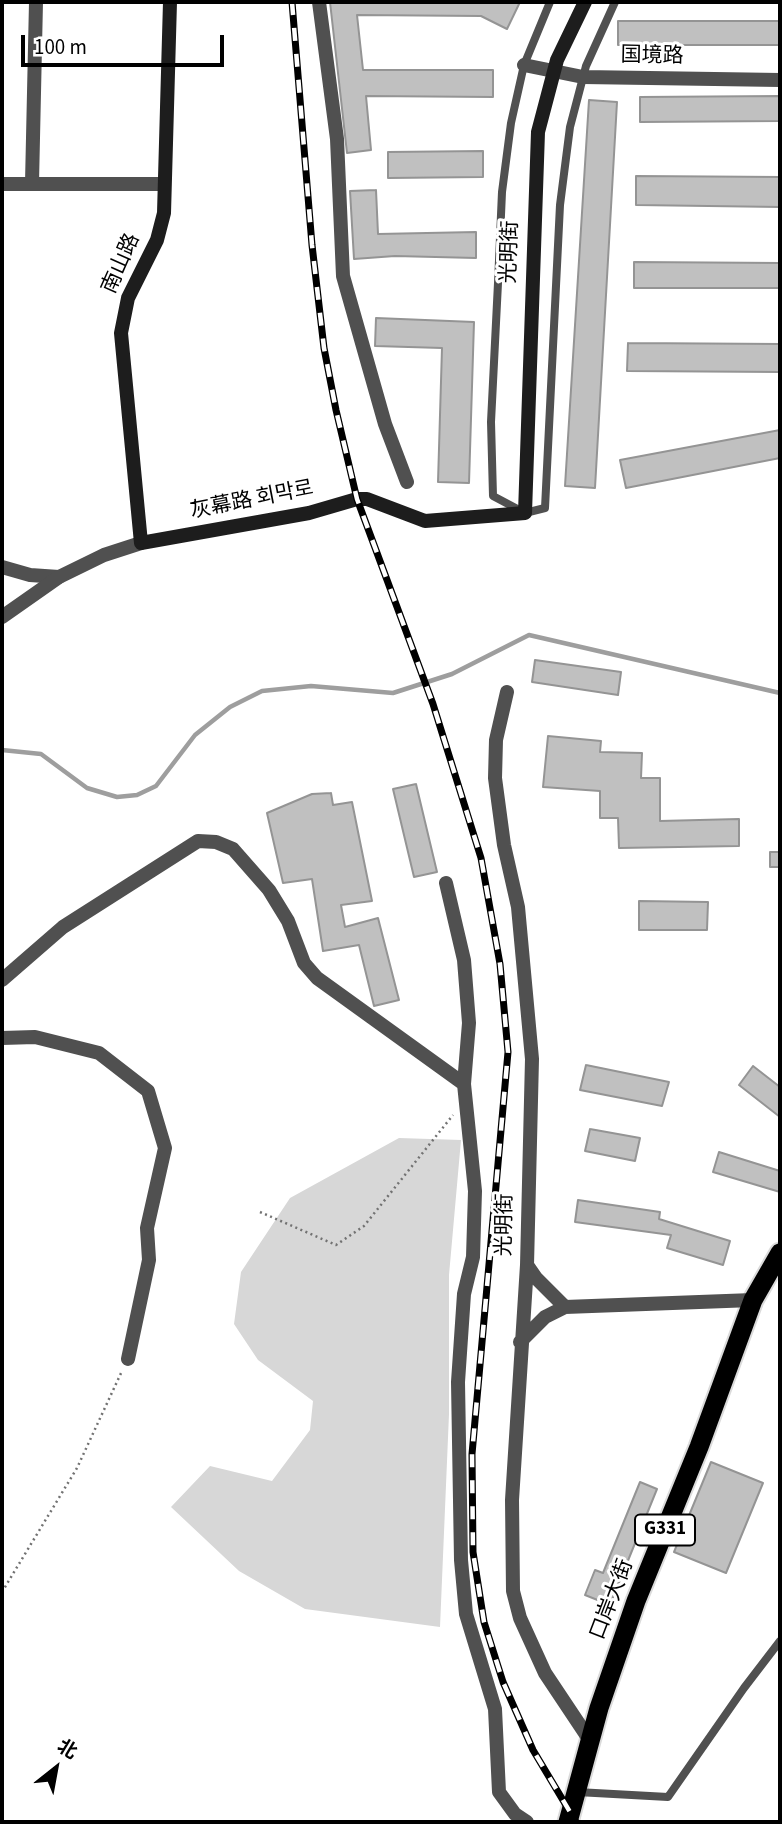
<!DOCTYPE html>
<html>
<head>
<meta charset="utf-8">
<style>
	body { margin:0 }
	#map { position:relative; width:782px; height:1824px; overflow:hidden; background:#fff; font-family:"Source Sans 3","Noto Sans SC",sans-serif }
	canvas { display:block }
	.frame { position:absolute; inset:0; border:4px solid #000; pointer-events:none }
	.north { position:absolute; left:21px; top:1733px; width:70px; height:70px; -webkit-text-stroke:5px #fff; paint-order:stroke; rotate:31deg; font-size:19px; font-weight:700; line-height:28px; text-align:center; color:#000 }
	.north::after { content:''; display:block; margin:auto; width:24px; height:32px; background:#000; clip-path:polygon(50% 0,100% 100%,50% 72%,0 100%) }
	.scale { position:absolute; left:21px; top:35px; width:203px; height:32px; box-sizing:border-box; border:4px solid #000; border-top:0; padding-left:9px; font-size:21px; line-height:24px; white-space:nowrap; color:#000; -webkit-text-stroke:5px #fff; paint-order:stroke }
</style>
</head>
<body>
<div id="map">
<canvas width="782" height="1824"></canvas>
<div class="frame"></div>
<div class="north">北</div>
<div class="scale">100 m</div>
</div>
<script>
const context = document.querySelector('canvas').getContext('2d');
context.lineJoin = 'round';
function paint(path, color) { context.fillStyle = color; context.fill(path, 'evenodd'); }
const shape = rows => new Path2D(rows.map(r => 'M' + r).join(''));
function trace(path, color, width, dash) { context.strokeStyle = color; context.lineWidth = width; context.lineCap = dash ? 'butt' : 'round'; context.setLineDash(dash || []); context.stroke(path); }
function drawText(font, color, halo, rows, align = 'center') {
  context.font = font + ' "Source Sans 3","Noto Sans SC","Noto Sans KR",sans-serif'; context.lineWidth = 6; context.setLineDash([]); context.textBaseline = 'middle'; context.strokeStyle = halo; context.fillStyle = color; for (const [text, x, y, turn = 0] of rows) {
    context.save(); context.translate(x, y); context.rotate((+turn || 0) * Math.PI / 180); context.textAlign = isNaN(turn) ? turn : align; if (halo) context.strokeText(text, 0, 0); context.fillText(text, 0, 0); context.restore();
  }
}
paint(shape([
	[399,1138,461,1140,449,1275,449,1414,440,1627,305,1609,239,1571,171,1507,210,1466,272,1481,310,1430,313,1401,258,1360,234,1324,241,1272,290,1198]
]), '#d7d7d7');
trace(shape([
	[2,750,41,754,87,788,117,797,137,795,156,786,195,735,230,707,262,691,311,686,393,693,452,674,529,635,780,693]
]), '#9e9e9e', 4.5);
const building = shape([
	[330,2,520,2,507,29,481,16,357,15,363,70,493,70,493,97,366,96,371,150,347,153,330,2],
	[618,21,780,21,780,45,618,45,618,21],
	[780,96,780,121,640,122,640,97,780,96],
	[589,100,617,102,595,488,565,486,589,100],
	[483,151,483,177,388,178,388,152,483,151],
	[636,176,780,177,780,207,636,205,636,176],
	[376,190,378,234,476,232,476,258,395,256,354,259,350,191,376,190],
	[634,262,780,263,780,288,634,288,634,262],
	[376,318,474,322,469,483,438,482,442,348,375,346,376,318],
	[628,343,780,344,780,372,627,371,628,343],
	[780,430,780,458,626,488,620,460,780,430],
	[535,660,621,672,618,695,532,682,535,660],
	[548,736,601,741,600,752,642,753,641,778,660,778,660,821,739,819,739,846,619,848,618,818,600,818,600,791,543,787,548,736],
	[416,784,437,872,414,877,393,789,416,784],
	[331,793,333,805,352,802,372,901,341,905,345,927,378,918,399,1000,374,1006,359,945,323,951,312,879,283,883,267,813,312,794,331,793],
	[770,852,780,852,780,867,770,867,770,852],
	[639,901,708,902,707,930,639,930,639,901],
	[586,1065,669,1082,662,1106,580,1090,586,1065],
	[753,1066,780,1087,780,1117,739,1085,753,1066],
	[590,1129,640,1138,635,1161,585,1151,590,1129],
	[719,1152,780,1171,780,1192,713,1172,719,1152],
	[578,1200,660,1212,659,1219,730,1241,723,1265,667,1248,671,1235,575,1222,578,1200],
	[711,1462,763,1483,726,1573,674,1552,711,1462],
	[640,1482,657,1489,610,1605,585,1595,595,1570,603,1573,640,1482]
]);
paint(building, '#c0c0c0');
trace(building, '#949494', 2);
const trunk = shape([
	[568,1822,599,1708,636,1601,699,1447,753,1300,780,1253]
]);
trace(trunk, '#dbdbdb', 23);
trace(shape([
	[260,1212,336,1245,364,1226,453,1115],
	[2,1592,77,1468,122,1371]
]), '#727272', 2.5, [2, 3.5]);
trace(shape([
	[550,2,524,65,511,123,502,192,498,283,491,422,493,496,525,513,545,508,560,205,570,127,586,66,615,2],
	[577,1792,668,1797,744,1688,780,1641]
]), '#505050', 8);
trace(shape([
	[319,2,337,139,343,276,385,424,407,482],
	[524,65,583,77,780,80],
	[32,183,36,2],
	[2,184,164,184],
	[2,567,30,575,59,577],
	[507,692,496,740,495,778,504,845,518,907,532,1059,527,1265,512,1500,513,1591,520,1618,545,1673,591,1742],
	[446,883,464,960,469,1023,464,1084,475,1191,473,1257,464,1294,458,1382,461,1560,466,1614,495,1709,499,1792,515,1814,527,1822],
	[2,980,63,927,198,841,216,842,233,849,269,890,288,921,304,963,317,978,464,1084],
	[2,1038,35,1037,99,1053,148,1091,165,1148,147,1228,149,1260,128,1359],
	[527,1265,536,1278,565,1307],
	[520,1342,545,1317,565,1307,753,1300]
]), '#505050', 14);
trace(shape([
	[2,617,59,577,104,555,141,543]
]), '#505050', 14);
trace(shape([
	[170,2,164,213,157,240,128,298,121,333,141,543,309,513,357,499,367,499,425,521,525,513,538,132,557,60,585,2]
]), '#1d1d1d', 14);
trace(trunk, '#000', 19);
const rail = shape([
	[292,2,312,245,324,348,336,410,357,499,433,704,481,858,500,964,508,1052,472,1454,473,1552,484,1622,503,1682,533,1750,576,1822]
]);
trace(rail, '#000', 7);
trace(rail, '#fff', 4.5, [13]);
for (const [x, y, w] of [
	[665,1530,60]
]) { const box = new Path2D(); box.roundRect(x - w / 2, y - 15.5, w, 31, 5); context.fillStyle = '#fff'; context.fill(box); trace(box, '#000', 2); }
drawText('bold 19px', '#000', null, [
	["G331",665,1530]
]);
drawText('21px', '#000', '#fff', [
	["国境路",652,57,1],
	["光明街",511,252,-88],
	["南山路",122,264,-66],
	["灰幕路 회막로",252,501,-11],
	["光明街",506,1225,-89],
	["口岸大街",613,1600,-69]
]);
</script>
</body>
</html>
